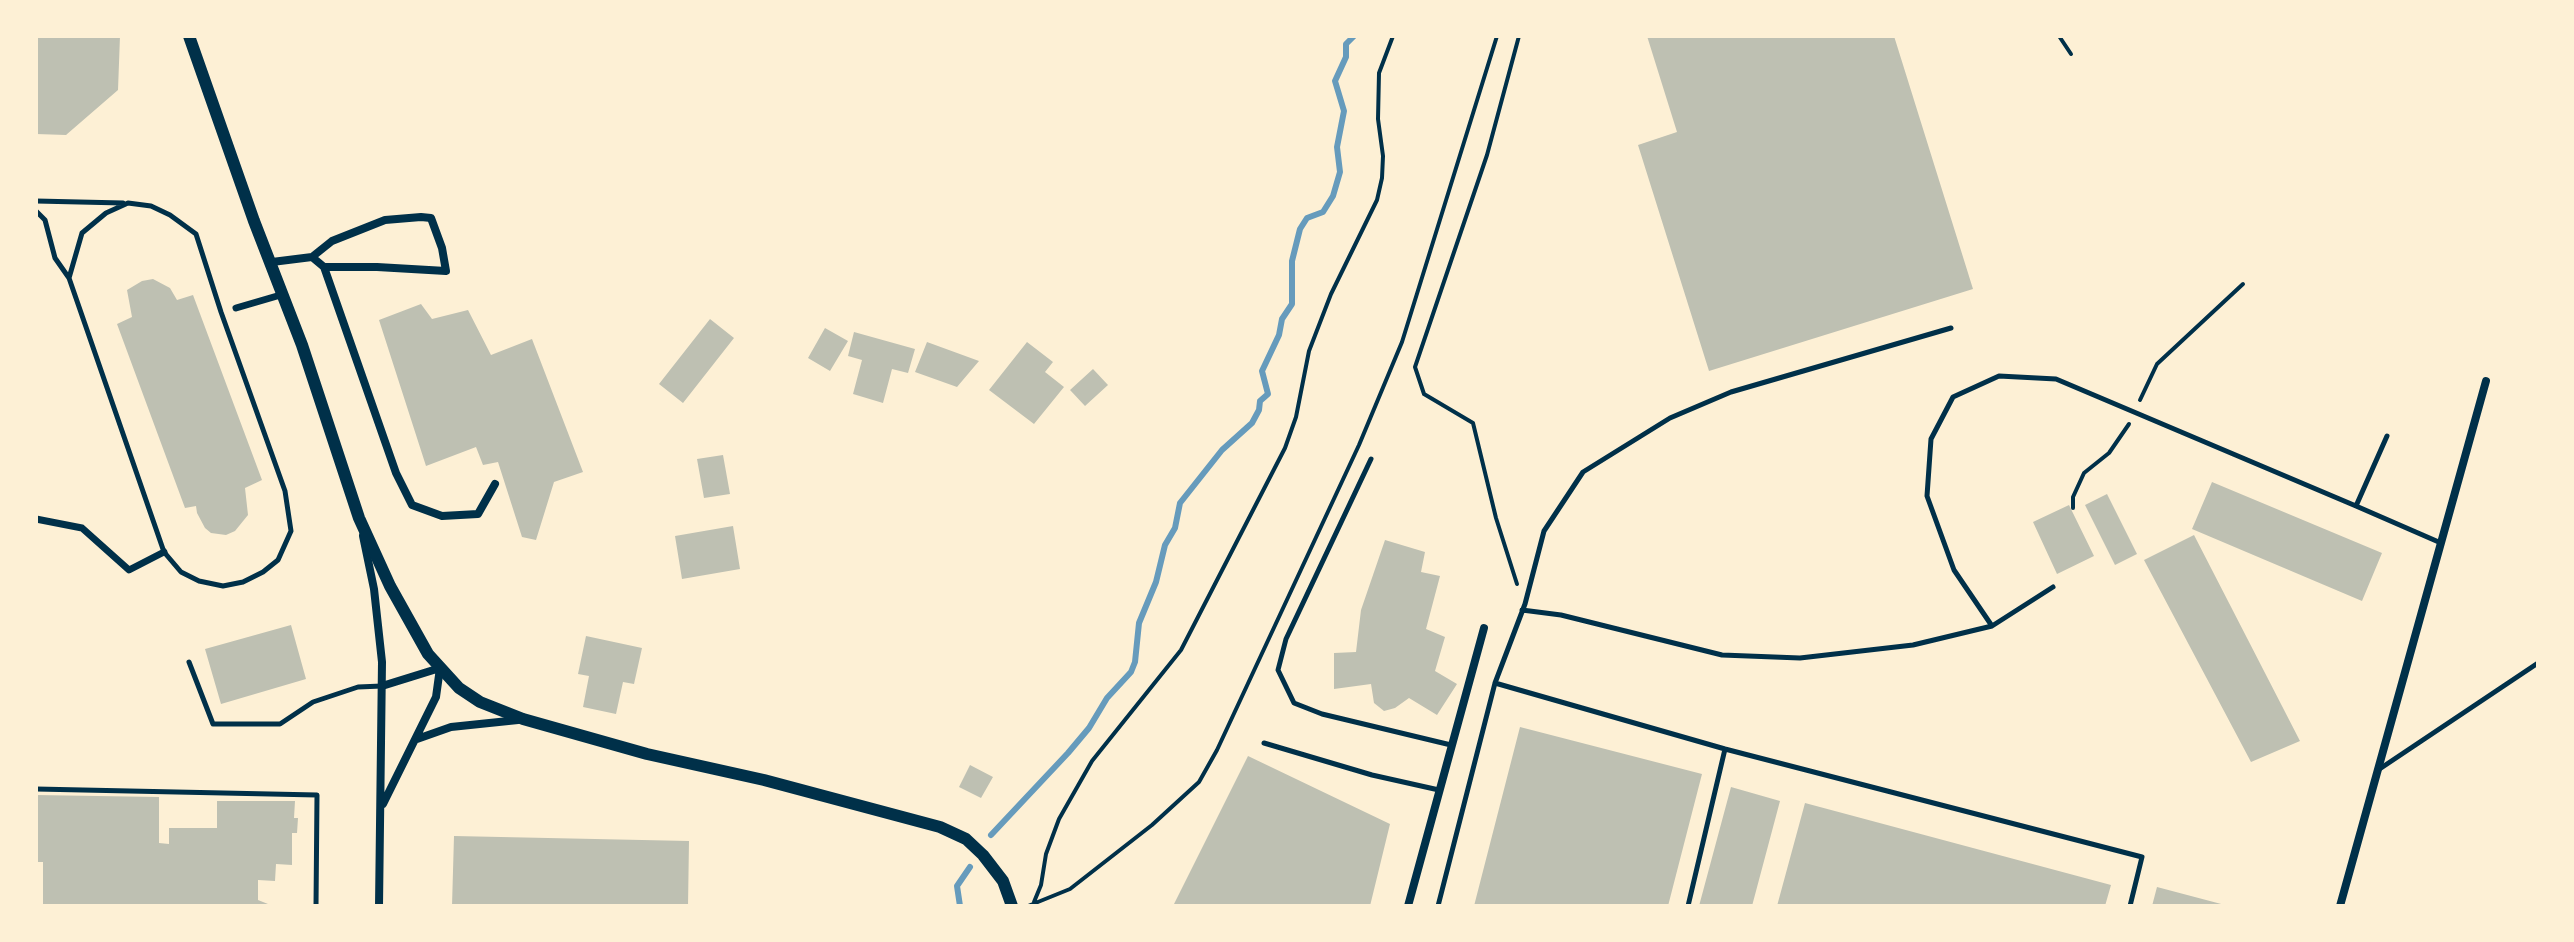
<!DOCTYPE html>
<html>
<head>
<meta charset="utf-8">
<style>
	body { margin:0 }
	#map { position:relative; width:2574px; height:942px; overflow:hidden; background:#fdf0d5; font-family:"Work Sans",sans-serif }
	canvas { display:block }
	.frame { position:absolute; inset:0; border:38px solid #fdf0d5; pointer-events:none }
</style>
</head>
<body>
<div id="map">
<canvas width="2574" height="942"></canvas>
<div class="frame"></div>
</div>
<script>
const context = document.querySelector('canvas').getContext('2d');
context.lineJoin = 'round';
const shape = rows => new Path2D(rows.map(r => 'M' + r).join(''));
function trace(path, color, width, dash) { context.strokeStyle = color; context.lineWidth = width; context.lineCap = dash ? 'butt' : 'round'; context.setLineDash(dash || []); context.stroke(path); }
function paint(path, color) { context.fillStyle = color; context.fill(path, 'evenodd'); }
trace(shape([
	[991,835,1068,753,1089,728,1107,698,1131,672,1135,662,1139,623,1156,582,1165,545,1175,528,1180,503,1222,450,1252,423,1259,410,1260,401,1268,394,1262,371,1279,335,1282,319,1292,304,1292,261,1300,229,1307,218,1323,212,1333,196,1340,172,1337,147,1344,111,1335,81,1346,57,1346,44,1354,36],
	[960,906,957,886,970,867]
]), '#669bbc', 6);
paint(shape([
	[36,36,120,36,118,90,66,135,36,134],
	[1647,36,1894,36,1973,289,1709,371,1638,145,1677,132],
	[153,279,170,288,177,300,193,295,262,480,245,488,248,515,235,531,226,535,211,533,205,528,197,513,196,506,185,508,117,324,132,317,127,290,142,281],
	[421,304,432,319,468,310,491,355,532,339,583,472,554,482,536,540,522,537,498,462,483,465,476,447,426,466,379,320],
	[710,319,734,338,683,403,659,384],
	[825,328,848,341,830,371,808,358],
	[854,332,915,349,908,373,892,369,883,403,853,394,862,360,848,356],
	[927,342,979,361,957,387,915,372],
	[1027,342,1053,362,1045,372,1064,387,1034,424,989,390],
	[1093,369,1108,385,1085,406,1070,390],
	[723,455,730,494,704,498,697,459],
	[2212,482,2382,553,2362,601,2192,529],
	[2107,494,2137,554,2115,565,2085,505],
	[2069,505,2094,556,2057,574,2033,522],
	[733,526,740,569,682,579,675,536],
	[2194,535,2300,741,2251,762,2144,560],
	[1385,540,1425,552,1421,572,1440,576,1426,629,1445,637,1435,671,1457,684,1437,715,1409,698,1395,708,1384,711,1374,703,1371,684,1334,689,1334,653,1356,652,1361,610],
	[291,625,306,679,221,704,205,649],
	[586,636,642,648,634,684,623,682,616,714,583,707,589,676,578,674],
	[1520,727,1702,774,1668,906,1474,906],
	[1248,756,1390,824,1370,906,1173,906],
	[970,765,993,777,981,798,959,787],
	[1731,787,1780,801,1752,906,1699,906],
	[36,795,159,797,159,843,169,844,169,828,217,828,217,801,295,801,294,818,298,818,297,833,292,833,292,865,276,864,275,881,258,880,258,900,273,906,43,906,43,862,36,862],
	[1805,803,2111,885,2105,906,1777,906],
	[454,836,689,841,688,906,452,906],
	[2157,887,2225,905,2225,906,2152,906]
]), '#bec0b2');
trace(shape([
	[2059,36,2071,54],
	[2140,400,2157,364,2243,284],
	[2073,508,2073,497,2084,473,2109,453,2129,424],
	[1517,584,1496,518,1473,423,1424,394,1415,367,1487,155,1519,36],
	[1034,902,1041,885,1046,854,1059,819,1092,761,1181,650,1285,448,1296,417,1309,351,1331,294,1377,200,1382,178,1383,156,1378,119,1379,73,1393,36],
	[1028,906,1070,889,1152,825,1199,782,1217,750,1359,445,1402,342,1497,36]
]), '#003049', 4);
trace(shape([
	[36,201,123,203],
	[36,211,45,220,55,258,69,278,164,552,181,572,199,581,223,586,243,582,263,572,278,560,291,531,285,491,221,312,196,234,170,215,151,206,128,203,106,213,82,233,69,278],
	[1371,459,1286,639,1278,670,1294,703,1322,714,1451,745],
	[2356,506,2441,543],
	[1522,610,1561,615,1722,655,1800,658,1913,645,1992,626,2053,587],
	[1992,626,1954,570,1927,496,1931,439,1953,397,1999,376,2056,379,2356,506,2387,436],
	[189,662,213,724,280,724,313,702,358,687,382,686],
	[1495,683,1525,604,1544,531,1583,472,1670,418,1731,392,1951,328],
	[1264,743,1372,775,1439,790],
	[2378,770,2538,663],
	[36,789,317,795,316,906],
	[1438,906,1495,683,1725,749,2142,857,2130,906],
	[1688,906,1725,749]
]), '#003049', 5);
trace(shape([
	[236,308,284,294],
	[36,519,82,528,129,570,164,552]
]), '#003049', 7);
trace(shape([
	[272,262,312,257,332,241,385,220,421,217,431,218,442,248,446,271,377,267,324,267,312,257],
	[324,267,396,473,412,505,442,516,478,514,495,484],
	[363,536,374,589,382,662,379,906],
	[382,686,440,668,436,697,383,804],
	[417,739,451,727,518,720],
	[1408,906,1484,628],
	[2340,906,2486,381]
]), '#003049', 8);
trace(shape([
	[189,36,254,221,302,345,359,518,390,586,428,654,459,688,480,702,523,719,647,754,764,780,940,827,966,839,983,855,1003,881,1012,906]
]), '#003049', 12);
</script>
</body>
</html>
